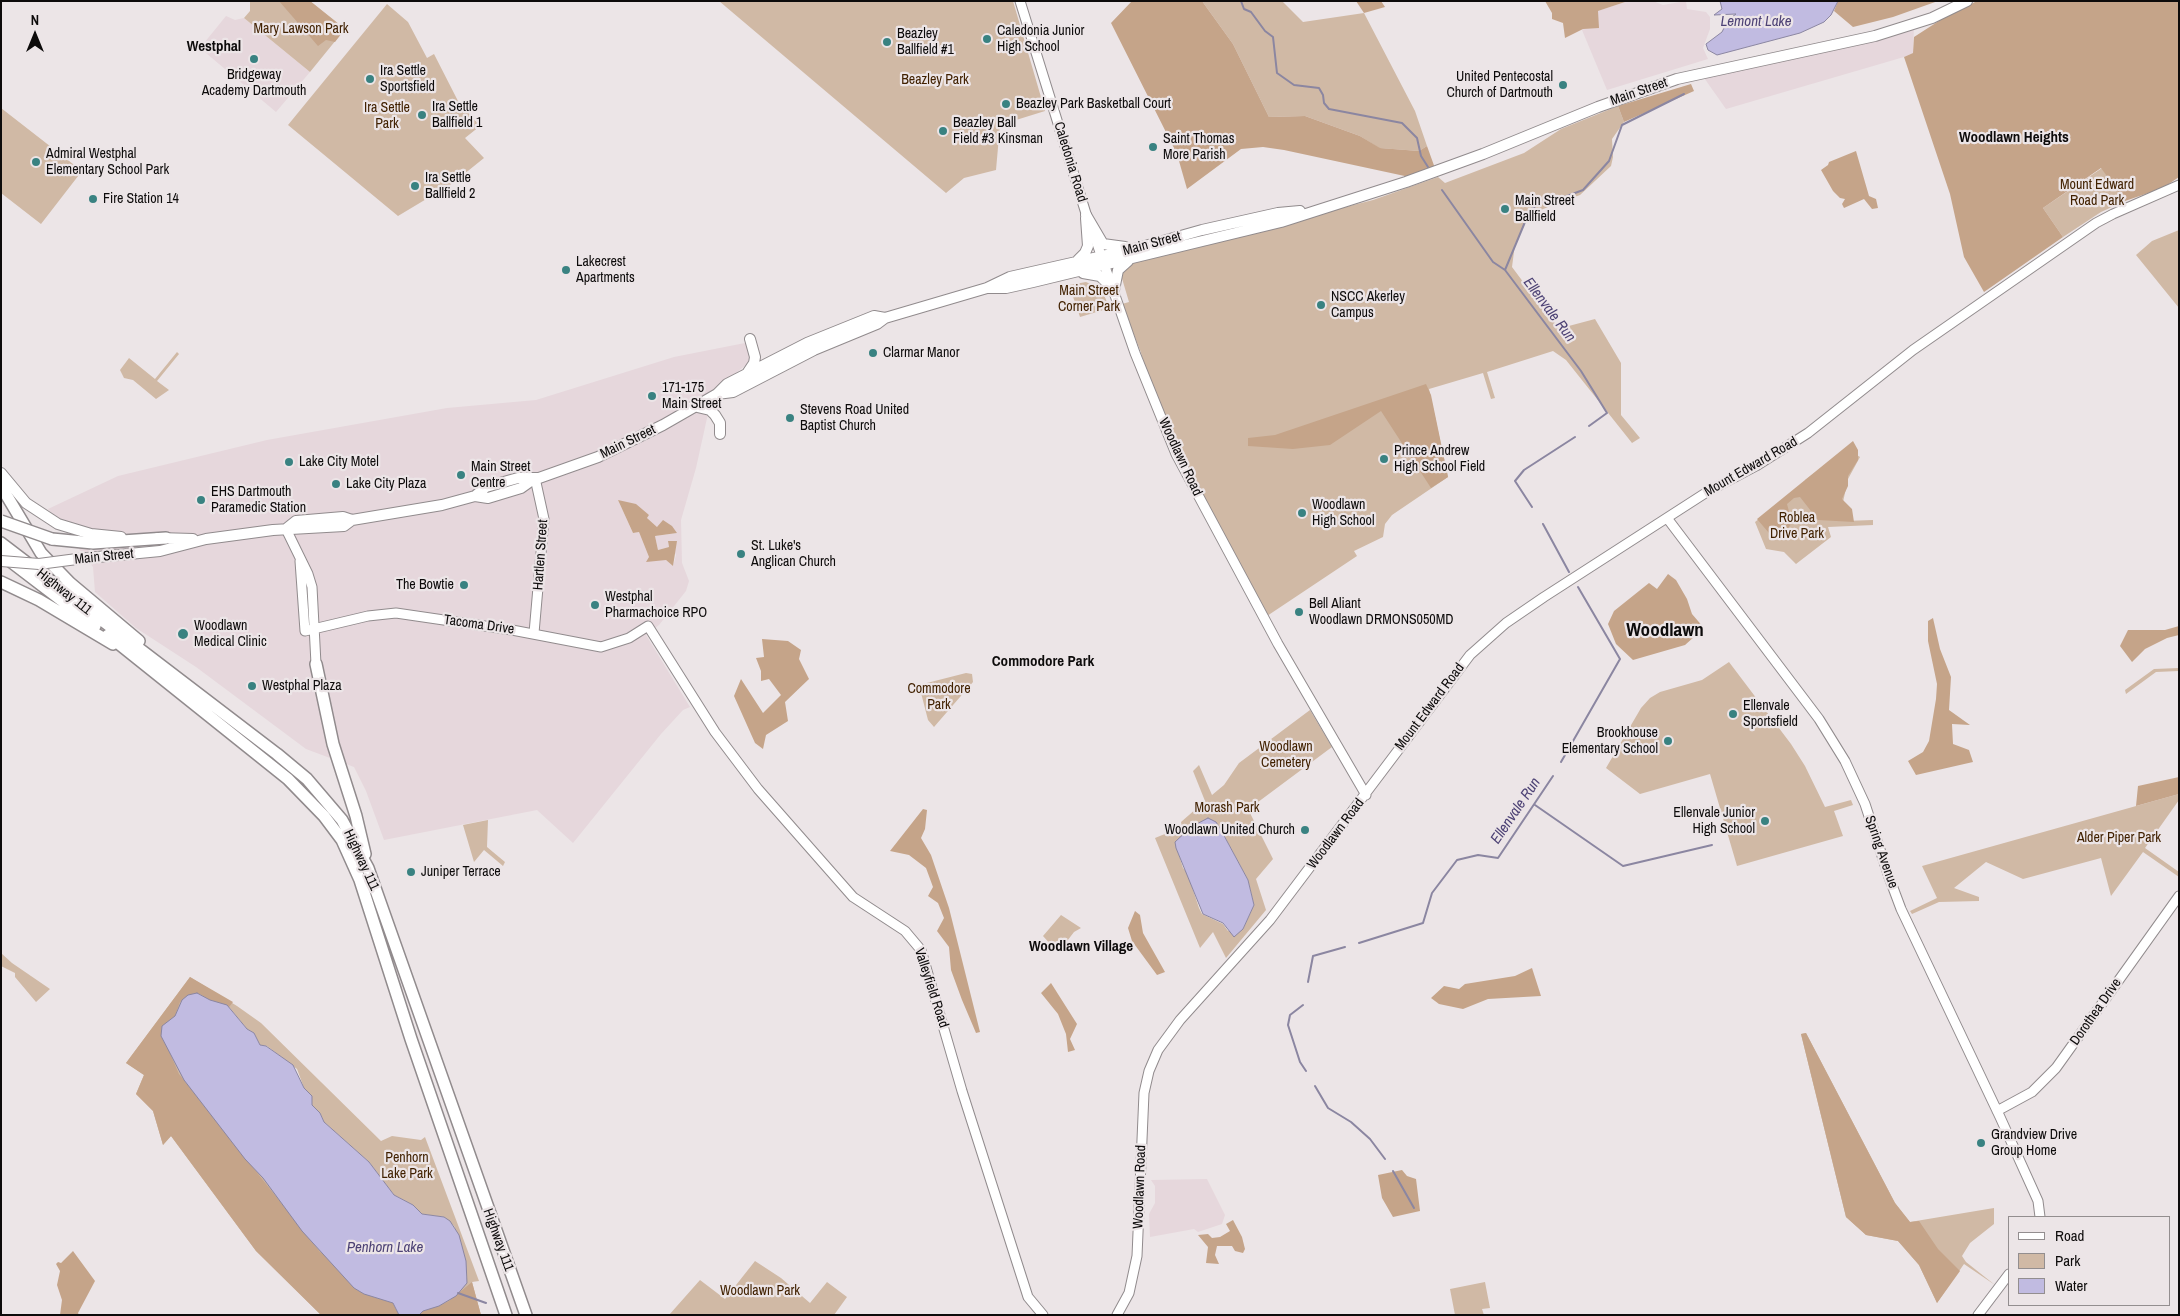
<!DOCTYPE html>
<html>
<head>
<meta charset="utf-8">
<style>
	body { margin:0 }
	#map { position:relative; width:2180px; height:1316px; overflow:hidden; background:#ece5e7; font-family:"Archivo Narrow",sans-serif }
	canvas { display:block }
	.frame { position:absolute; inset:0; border:2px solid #0d0b0b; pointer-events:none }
	.legend { position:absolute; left:2008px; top:1216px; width:162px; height:90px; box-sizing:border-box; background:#ece5e7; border:1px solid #938e8f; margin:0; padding:6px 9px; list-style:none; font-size:15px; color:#0d0b0b }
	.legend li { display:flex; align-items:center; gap:10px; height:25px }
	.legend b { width:25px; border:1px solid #938e8f }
	.north { position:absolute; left:10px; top:10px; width:50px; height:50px; -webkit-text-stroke:4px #ece5e7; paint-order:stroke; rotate:0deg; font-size:14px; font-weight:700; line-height:20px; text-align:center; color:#0d0b0b }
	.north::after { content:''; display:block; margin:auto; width:18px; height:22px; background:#0d0b0b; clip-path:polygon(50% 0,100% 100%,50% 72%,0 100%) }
</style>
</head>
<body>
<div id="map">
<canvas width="2180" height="1316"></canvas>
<div class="frame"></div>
<ul class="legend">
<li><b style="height:6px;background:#fff"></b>Road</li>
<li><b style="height:14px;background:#d0b9a5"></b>Park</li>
<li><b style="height:14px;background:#c1bbe1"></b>Water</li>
</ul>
<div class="north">N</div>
</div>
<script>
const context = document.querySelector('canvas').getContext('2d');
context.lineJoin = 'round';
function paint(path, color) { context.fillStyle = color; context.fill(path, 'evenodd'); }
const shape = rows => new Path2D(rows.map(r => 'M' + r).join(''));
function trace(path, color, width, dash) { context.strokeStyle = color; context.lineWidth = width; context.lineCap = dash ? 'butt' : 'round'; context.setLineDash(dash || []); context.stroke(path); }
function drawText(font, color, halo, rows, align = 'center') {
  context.font = font + ' "Archivo Narrow",sans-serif'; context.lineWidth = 4.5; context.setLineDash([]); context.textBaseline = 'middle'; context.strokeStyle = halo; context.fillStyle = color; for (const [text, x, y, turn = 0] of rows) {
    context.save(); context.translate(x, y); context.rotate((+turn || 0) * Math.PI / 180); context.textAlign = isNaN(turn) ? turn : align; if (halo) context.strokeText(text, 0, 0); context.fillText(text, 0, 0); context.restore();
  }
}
paint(shape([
	[1628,1,1653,1,1663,5,1686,1,1687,9,1706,12,1710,17,1710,29,1703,48,1708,59,1607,90,1582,30,1598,11],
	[226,16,235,20,244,18,310,72,276,112,200,48],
	[1914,25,1913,53,1904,57,1726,109,1702,75],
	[750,342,751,361,713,391,696,468,681,520,682,563,689,581,686,591,659,625,646,635,690,707,683,710,661,734,573,843,537,810,384,840,366,791,354,767,306,749,196,667,136,628,95,592,93,567,48,509,118,476,267,440,447,408,536,400,674,357],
	[618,500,649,515,647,518,657,527,677,533,655,536,658,550,669,547,668,541,676,555,673,566,666,560,649,557,639,532,633,533],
	[1207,1179,1225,1215,1222,1224,1198,1232,1194,1229,1150,1237,1149,1214,1155,1203,1155,1186,1151,1180]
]), '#e6d7dc');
paint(shape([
	[250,1,310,1,345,29,310,72,244,18,250,11],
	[719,1,1013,1,1045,111,1000,125,996,170,964,178,946,193],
	[1202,1,1282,1,1303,22,1364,13,1415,111,1427,146,1419,151,1379,148,1360,136,1305,116,1269,117,1233,44],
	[387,4,408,22,427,58,434,54,458,101,480,126,465,138,484,158,453,183,398,216,288,125],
	[1618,106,1624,122,1612,139,1613,157,1611,166,1580,195,1530,214,1515,244,1512,267,1553,322,1565,327,1595,319,1621,363,1621,415,1640,438,1632,443,1566,360,1553,351,1487,372,1495,398,1491,399,1483,373,1429,389,1448,477,1392,515,1385,524,1383,537,1354,551,1357,556,1267,616,1174,453,1140,350,1122,304,1129,302,1118,265,1373,200,1438,177,1445,183,1524,153,1561,129],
	[1,108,82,171,41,224,1,193],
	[2102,168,2125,201,2101,212,2063,237,2043,208],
	[2179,230,2179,308,2136,255,2152,241],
	[1086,282,1101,289,1110,308,1080,317,1069,285],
	[177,352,179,354,157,381,169,390,156,399,133,380,124,378,120,370,129,358,155,379],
	[1847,449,1860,457,1848,479,1843,502,1844,521,1873,520,1873,525,1828,527,1831,537,1796,564,1784,552,1766,549,1755,522,1806,482,1805,480],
	[1729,662,1791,744,1805,766,1825,807,1851,800,1853,805,1834,811,1843,836,1737,866,1710,774,1640,794,1606,768,1641,708,1650,698,1660,692,1702,680],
	[2179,668,2179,671,2156,672,2126,694,2125,690,2154,669],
	[966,673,972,674,973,682,934,727,928,720,919,685],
	[1310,710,1332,747,1250,808,1251,815,1273,859,1256,879,1266,910,1226,958,1213,932,1200,948,1155,838,1182,827,1181,822,1205,801,1193,771,1199,765,1212,795,1224,785,1239,763],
	[1198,824,1221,830,1248,880,1254,905,1243,929,1228,931,1223,924,1202,914,1199,908,1187,872,1183,868,1175,842],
	[2179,794,2179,800,2145,848,2179,872,2179,877,2143,852,2111,896,2101,858,2023,879,1986,862,1954,888,1979,897,1979,901,1939,902,1912,914,1910,911,1937,898,1922,866],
	[488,820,487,847,505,862,503,866,484,850,474,862,463,825],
	[1061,915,1081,928,1074,932,1061,949,1052,946,1043,936],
	[1,953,12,963,50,989,36,1002,15,977,15,973,1,966],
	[190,977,237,1006,261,1023,381,1141,392,1136,421,1140,425,1137,479,1281,472,1282,481,1315,419,1315,467,1277,462,1247,454,1226,444,1217,422,1214,413,1205,394,1195,369,1162,324,1122,320,1113,312,1105,312,1097,304,1088,297,1069,267,1046,260,1045,254,1033,247,1029,229,1007,399,1315,321,1315,256,1251,171,1136,163,1145,153,1111,136,1094,144,1075,126,1063],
	[1806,1033,1895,1203,1910,1222,1994,1208,1994,1224,1970,1243,1962,1256,1966,1262,1995,1285,1964,1264,1937,1303,1919,1265,1898,1241,1866,1235,1846,1217,1801,1034],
	[755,1261,781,1278,810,1303,827,1282,847,1297,834,1315,669,1315,700,1280,725,1299],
	[1485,1282,1490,1308,1482,1309,1484,1315,1455,1315,1450,1289]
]), '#d0b9a5');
paint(shape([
	[279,1,310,1,345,29,335,42,326,40,318,46],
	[1132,1,1202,1,1233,44,1269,117,1305,116,1360,136,1380,148,1419,151,1427,146,1436,171,1414,178,1284,150,1263,147,1241,149,1187,189,1177,154,1111,23],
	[1356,1,1381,1,1385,7,1364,13],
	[1545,1,1628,1,1598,11,1599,28,1583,29,1565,38,1563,23,1552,19,1552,13],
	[1838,1,1938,1,1893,17,1853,27,1834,11],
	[1977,1,2179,1,2179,177,2163,188,2125,201,2101,168,2043,208,2063,237,1984,292,1964,257,1950,194,1904,57,1913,53,1914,37,1945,17],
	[1691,84,1694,91,1624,122,1618,106],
	[1856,151,1869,196,1876,199,1878,208,1872,209,1864,199,1844,208,1842,204,1845,199,1840,198,1833,191,1821,170,1828,165,1829,162],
	[1426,384,1431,395,1448,477,1431,488,1381,411,1330,445,1293,449,1248,446,1248,438,1275,435],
	[1853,441,1858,450,1858,460,1848,476,1848,486,1842,499,1852,509,1854,522,1818,520,1800,497,1794,498,1787,504,1792,523,1782,536,1779,536,1775,540,1757,519],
	[618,500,636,504,649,515,647,518,657,527,663,520,672,526,677,533,655,536,658,550,669,547,668,541,677,541,673,566,666,560,646,562,649,557,639,532,633,533],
	[1668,574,1676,580,1687,599,1692,614,1704,628,1685,645,1633,660,1616,644,1608,624,1614,611,1649,583,1657,589],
	[1933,618,1940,649,1951,677,1949,710,1970,725,1952,724,1953,744,1969,750,1973,762,1916,775,1908,761,1923,752,1929,741,1936,699,1937,684,1928,641,1928,621],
	[2179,626,2179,635,2167,638,2145,649,2132,662,2120,646,2128,630,2165,630],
	[762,639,788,641,801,650,799,659,809,679,785,702,788,721,766,735,763,749,755,743,734,696,741,679,763,713,781,695,769,679,761,681,761,671,756,658,764,657],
	[2179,777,2179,794,2136,806,2138,786],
	[923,809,927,810,925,829,921,838,931,855,949,908,980,1032,976,1033,962,1000,951,970,949,947,937,931,944,918,938,903,928,896,933,887,926,868,909,855,890,851],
	[1135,911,1140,915,1143,933,1165,972,1157,975,1132,941,1128,928],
	[1532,968,1541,996,1488,999,1463,1009,1439,1004,1431,998,1444,986,1459,989,1465,984,1515,976],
	[190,977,233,1002,229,1007,210,1000,200,994,189,995,180,1002,175,1016,163,1026,161,1033,179,1074,320,1252,326,1255,354,1288,364,1294,393,1303,399,1315,321,1315,256,1251,171,1136,163,1145,153,1111,136,1094,144,1075,126,1063],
	[1051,983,1077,1024,1070,1039,1075,1050,1068,1052,1066,1034,1058,1014,1041,993],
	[1806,1033,1895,1203,1910,1222,1919,1221,1938,1249,1960,1271,1937,1303,1919,1265,1898,1241,1866,1235,1846,1217,1801,1034],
	[1402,1170,1407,1176,1416,1179,1420,1211,1393,1217,1382,1198,1378,1175],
	[1233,1220,1242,1237,1245,1249,1243,1253,1235,1251,1232,1246,1217,1246,1215,1255,1219,1264,1206,1263,1208,1247,1198,1235,1208,1234,1212,1238,1220,1237,1230,1231,1226,1224],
	[73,1251,95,1281,78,1313,79,1315,60,1315,62,1300,57,1285,60,1271,56,1264,58,1262,61,1263],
	[472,1282,481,1315,419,1315,423,1311,439,1306,449,1301]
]), '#c5a489');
const water = shape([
	[1720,1,1838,1,1831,15,1824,22,1800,33,1717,55,1708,50,1706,44,1722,32,1728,20,1736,14,1714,15,1722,9,1720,1],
	[1208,818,1216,822,1221,830,1248,880,1254,905,1243,929,1234,937,1223,923,1203,914,1176,848,1175,842,1191,827,1208,818],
	[197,993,210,1000,227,1005,247,1029,254,1033,260,1045,266,1046,293,1065,304,1088,312,1096,312,1105,320,1113,324,1122,369,1162,394,1195,413,1205,422,1214,444,1217,450,1221,459,1235,466,1261,467,1283,456,1296,439,1306,423,1311,419,1315,399,1315,393,1303,364,1294,354,1288,302,1231,263,1178,245,1159,184,1080,161,1036,162,1026,175,1016,182,1000,188,995,197,993]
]);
paint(water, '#c1bbe1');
trace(water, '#8b86a1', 1);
trace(shape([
	[1241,1,1244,9,1251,12,1265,31,1273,37,1277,73,1294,85,1319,88,1323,95,1324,103,1329,109,1402,123,1417,138,1421,156,1428,167],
	[1442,190,1493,262,1505,270],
	[1559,199,1583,190,1609,161,1622,125,1684,94],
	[1544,201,1530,210,1505,270,1581,371,1607,413,1589,426],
	[1532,507,1515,481,1524,470,1575,437],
	[1543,524,1569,572],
	[1561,762,1620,659,1578,587],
	[1535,805,1623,866,1712,845],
	[1359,943,1423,923,1432,893,1457,860,1478,855,1498,858,1553,776],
	[1308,982,1313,956,1345,947],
	[1303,1005,1290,1015,1288,1025,1300,1062,1306,1071],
	[1315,1086,1328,1108,1351,1122,1370,1139,1385,1159],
	[1393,1171,1414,1208],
	[458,1293,486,1303]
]), '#8b86a1', 2);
const secondary = shape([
	[1020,1,1088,220],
	[1093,232,1135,353,1176,454,1278,644,1366,795],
	[1667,518,1819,719,1845,761,1865,804,1889,877,1901,909,2000,1117,2038,1201,2040,1217],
	[286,529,308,574,312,587,316,664],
	[300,561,305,631,368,616,396,613,512,630,601,647,629,638,648,626,715,732,758,789,853,897,905,931,921,950,962,1091,1028,1297,1043,1315],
	[534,633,544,519,535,478],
	[1997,1111,2032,1092,2056,1068,2179,896],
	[1117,1315,1129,1293,1137,1256,1144,1093,1149,1071,1158,1050,1180,1020,1270,920,1470,655,1506,623,1544,597,1707,492,1756,466,1808,433,1913,350,2096,223,2113,214,2179,185],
	[1978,1315,2009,1274]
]);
const primary = shape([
	[1086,215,1103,244,1125,247],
	[1078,260,1085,253,1088,246,1086,218],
	[1083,273,1100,276,1114,290],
	[987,288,1006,288,1033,282,1281,222,1406,182,1483,154,1598,107,1677,79,1875,36,1932,18,1967,1],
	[1114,290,1118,270,1128,261],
	[748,372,754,363,755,357,750,339],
	[717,394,733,392,814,350,877,324,885,318,987,288,1010,277,1138,248,1202,230,1278,213,1300,211],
	[693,406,710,410,715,415,720,423,720,434],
	[1,473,26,503,58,524,91,534,121,537],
	[475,496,486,487,518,478,539,478,598,457,663,425,717,394,727,384,807,343,874,316,885,318],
	[286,529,296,521,343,517,352,520],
	[158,538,193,539],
	[77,559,160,551,206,539,273,530,344,526,352,520,442,505,475,496,488,498,521,488,535,478]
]);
const highway = shape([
	[1,486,41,553,70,583,139,641],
	[52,539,93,543,166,538],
	[1,543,277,754,307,779,342,820,368,868,526,1315],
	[1,554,95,626],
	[1,582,39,600,113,644],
	[108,635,288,779,324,816,342,840,360,880,411,1039,506,1315],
	[316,664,333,744,356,816,365,854]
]);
trace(secondary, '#918b8d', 11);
trace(primary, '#918b8d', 12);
trace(highway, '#918b8d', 14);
trace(secondary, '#fff', 9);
trace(primary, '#fff', 10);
trace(highway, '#fff', 11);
const primaryBridge = shape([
	[1,561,39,564,77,559]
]);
const highwayBridge = shape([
	[1,521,52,539]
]);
trace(primaryBridge, '#918b8d', 12, []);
trace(highwayBridge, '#918b8d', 14, []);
trace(primaryBridge, '#fff', 10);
trace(highwayBridge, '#fff', 11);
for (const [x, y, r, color] of [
	[987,39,5,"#398281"],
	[887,42,5,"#398281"],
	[254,59,5,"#398281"],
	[370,79,5,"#398281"],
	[1563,85,5,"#398281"],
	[1006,104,5,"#398281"],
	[422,115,5,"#398281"],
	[943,131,5,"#398281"],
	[1153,147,5,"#398281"],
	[36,162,5,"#398281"],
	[415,186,5,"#398281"],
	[93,199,5,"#398281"],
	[1505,209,5,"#398281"],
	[566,270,5,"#398281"],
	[1321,305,5,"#398281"],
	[873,353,5,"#398281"],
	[652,396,5,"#398281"],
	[790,418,5,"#398281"],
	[1384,459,5,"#398281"],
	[289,462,5,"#398281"],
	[461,475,5,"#398281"],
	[336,484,5,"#398281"],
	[201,500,5,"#398281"],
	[1302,513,5,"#398281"],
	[741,554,5,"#398281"],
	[464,585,5,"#398281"],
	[595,605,5,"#398281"],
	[1299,612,5,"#398281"],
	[183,634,6,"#398281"],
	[252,686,5,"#398281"],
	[1733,714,5,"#398281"],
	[1668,741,5,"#398281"],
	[1765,821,5,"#398281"],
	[1305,830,5,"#398281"],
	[411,872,5,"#398281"],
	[1981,1143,5,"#398281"]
]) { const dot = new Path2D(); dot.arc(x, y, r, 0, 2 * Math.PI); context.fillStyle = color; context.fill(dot); trace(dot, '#ece5e7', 2); }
drawText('14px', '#412100', '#ece5e7', [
	["Mary Lawson Park",301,29],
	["Beazley Park",935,80],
	["Ira Settle",387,108],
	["Park",387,124],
	["Mount Edward",2097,185],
	["Road Park",2097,201],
	["Main Street",1089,291],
	["Corner Park",1089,307],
	["Roblea",1797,518],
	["Drive Park",1797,534],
	["Commodore",939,689],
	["Park",939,705],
	["Woodlawn",1286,747],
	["Cemetery",1286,763],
	["Morash Park",1227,808],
	["Alder Piper Park",2119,838],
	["Penhorn",407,1158],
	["Lake Park",407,1174],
	["Woodlawn Park",760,1291]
]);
drawText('14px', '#0d0b0b', '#ece5e7', [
	["Caledonia Junior",997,31],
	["High School",997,47],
	["Beazley",897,34],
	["Ballfield #1",897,50],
	["Ira Settle",380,71],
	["Sportsfield",380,87],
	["Bridgeway",254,75,"center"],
	["Academy Dartmouth",254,91,"center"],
	["United Pentecostal",1553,77,"right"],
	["Church of Dartmouth",1553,93,"right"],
	["Beazley Park Basketball Court",1016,104],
	["Ira Settle",432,107],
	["Ballfield 1",432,123],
	["Beazley Ball",953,123],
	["Field #3 Kinsman",953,139],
	["Saint Thomas",1163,139],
	["More Parish",1163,155],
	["Admiral Westphal",46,154],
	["Elementary School Park",46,170],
	["Ira Settle",425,178],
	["Ballfield 2",425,194],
	["Fire Station 14",103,199],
	["Main Street",1515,201],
	["Ballfield",1515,217],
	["Lakecrest",576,262],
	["Apartments",576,278],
	["NSCC Akerley",1331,297],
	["Campus",1331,313],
	["Clarmar Manor",883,353],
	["171-175",662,388],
	["Main Street",662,404],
	["Stevens Road United",800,410],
	["Baptist Church",800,426],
	["Prince Andrew",1394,451],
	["High School Field",1394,467],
	["Lake City Motel",299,462],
	["Main Street",471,467],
	["Centre",471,483],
	["Lake City Plaza",346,484],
	["EHS Dartmouth",211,492],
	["Paramedic Station",211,508],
	["Woodlawn",1312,505],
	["High School",1312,521],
	["St. Luke's",751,546],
	["Anglican Church",751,562],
	["The Bowtie",454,585,"right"],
	["Westphal",605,597],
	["Pharmachoice RPO",605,613],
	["Bell Aliant",1309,604],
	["Woodlawn DRMONS050MD",1309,620],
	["Woodlawn",194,626],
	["Medical Clinic",194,642],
	["Westphal Plaza",262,686],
	["Ellenvale",1743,706],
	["Sportsfield",1743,722],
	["Brookhouse",1658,733,"right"],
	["Elementary School",1658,749,"right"],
	["Ellenvale Junior",1755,813,"right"],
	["High School",1755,829,"right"],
	["Woodlawn United Church",1295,830,"right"],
	["Juniper Terrace",421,872],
	["Grandview Drive",1991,1135],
	["Group Home",1991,1151]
], 'left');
drawText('14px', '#0d0b0b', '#ece5e7', [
	["Main Street",1639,92,-19],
	["Caledonia Road",1070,162,73],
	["Main Street",1152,244,-15],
	["Main Street",628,442,-26],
	["Woodlawn Road",1180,457,65],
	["Mount Edward Road",1751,467,-30],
	["Hartlen Street",541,555,-86],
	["Main Street",104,557,-6],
	["Highway 111",64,592,38],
	["Tacoma Drive",479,625,8],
	["Mount Edward Road",1430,707,-53],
	["Woodlawn Road",1336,834,-53],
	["Spring Avenue",1881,852,71],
	["Highway 111",361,860,65],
	["Valleyfield Road",931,988,72],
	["Dorothea Drive",2096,1012,-55],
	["Woodlawn Road",1140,1187,-88],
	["Highway 111",498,1240,70]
]);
drawText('italic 15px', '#4d4275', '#ece5e7', [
	["Lemont Lake",1756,22],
	["Ellenvale Run",1549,310,53],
	["Ellenvale Run",1516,811,-56],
	["Penhorn Lake",385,1248]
]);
drawText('bold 15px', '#0d0b0b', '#ece5e7', [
	["Westphal",214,47],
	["Woodlawn Heights",2014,138],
	["Commodore Park",1043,662],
	["Woodlawn Village",1081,947]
]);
drawText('bold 19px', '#0d0b0b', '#ece5e7', [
	["Woodlawn",1665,631]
]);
</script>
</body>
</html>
